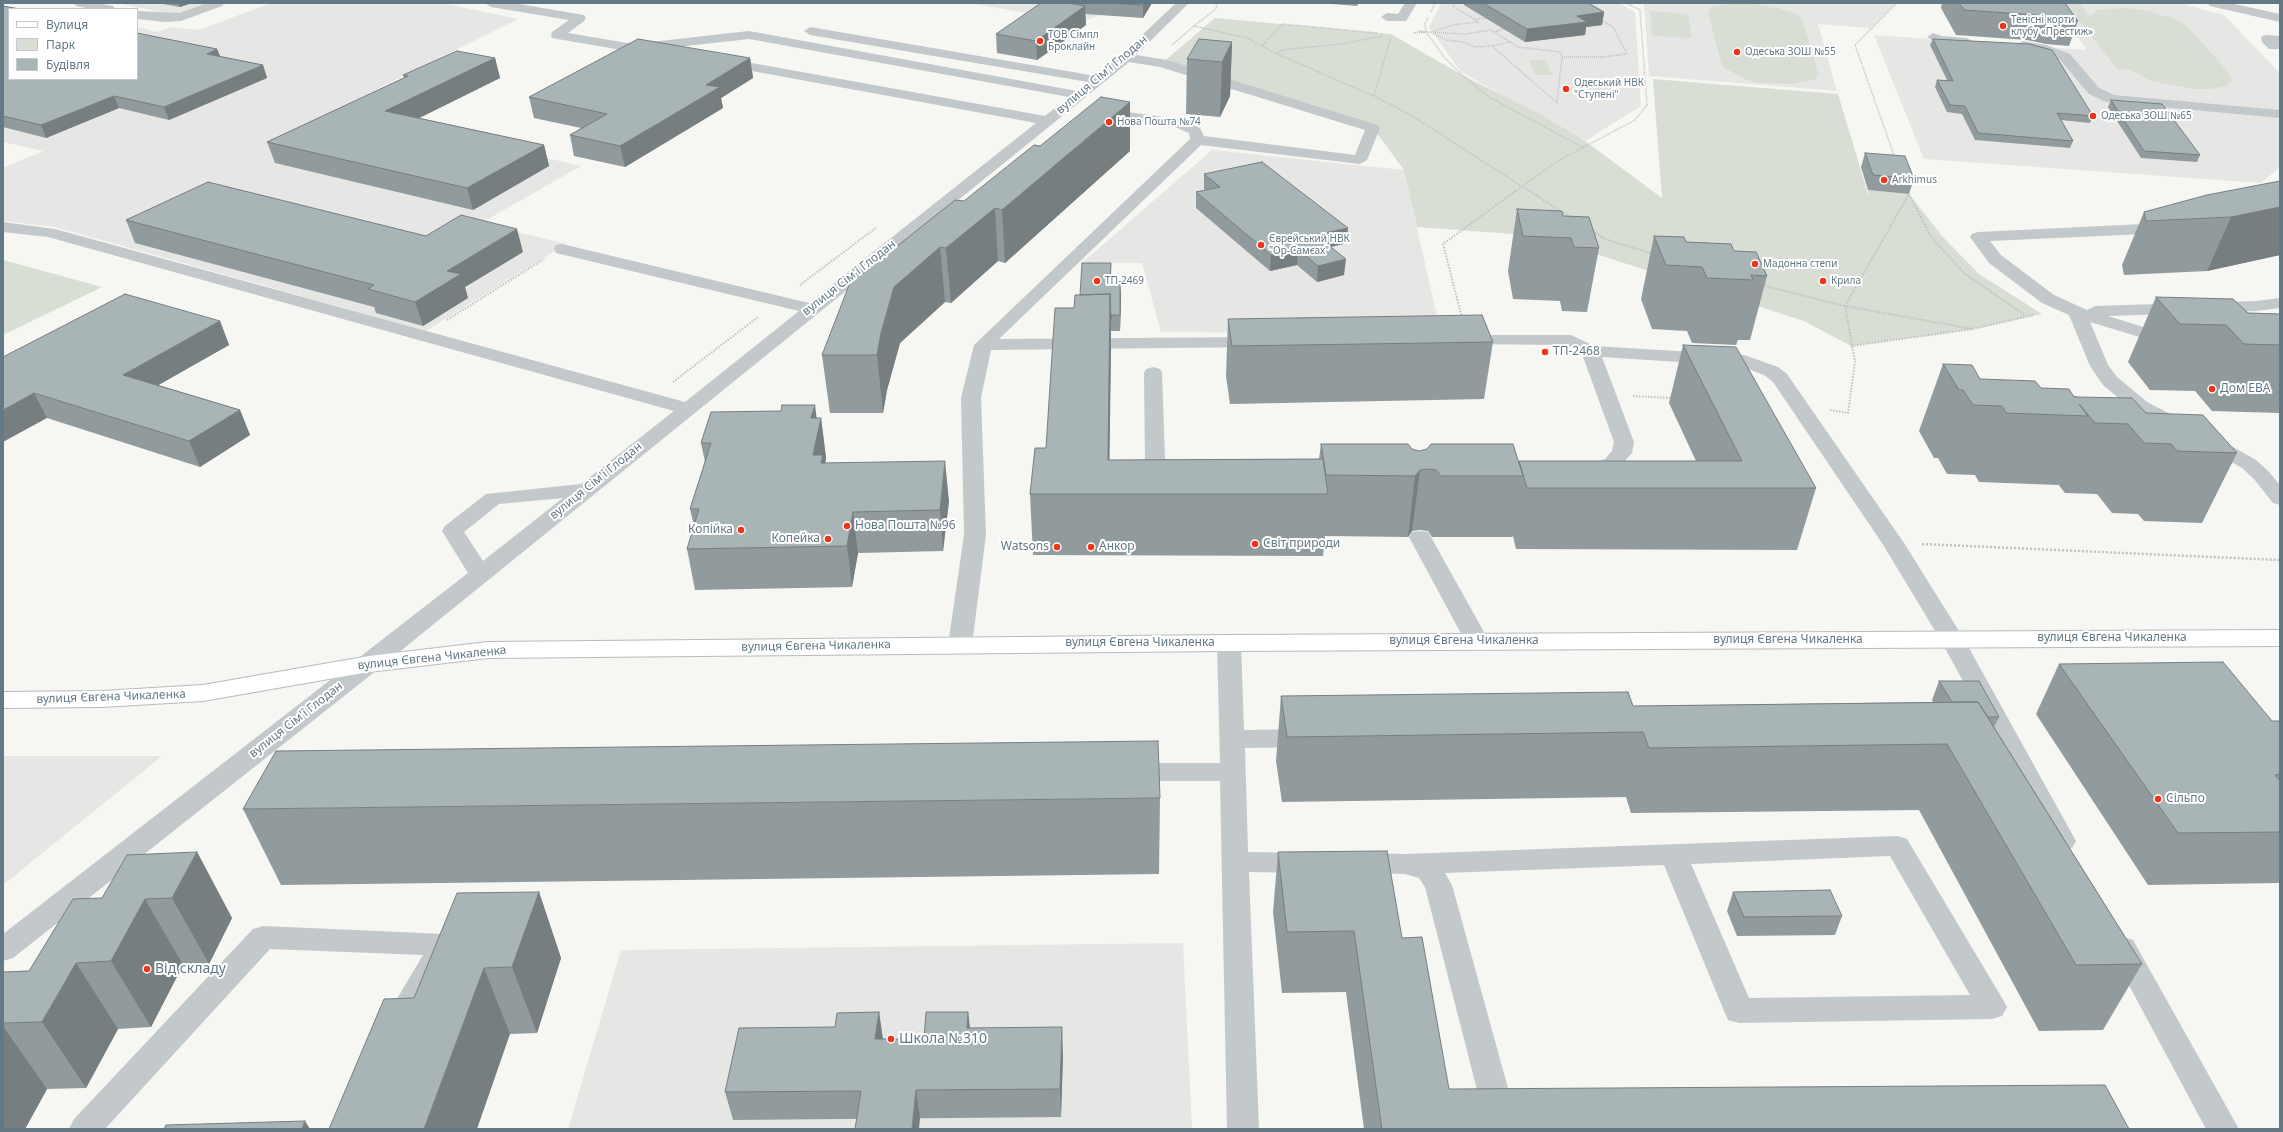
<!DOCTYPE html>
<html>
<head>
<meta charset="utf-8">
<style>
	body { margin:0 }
	#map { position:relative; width:2283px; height:1132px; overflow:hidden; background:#f6f6f2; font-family:"Noto Sans",sans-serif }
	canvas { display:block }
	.frame { position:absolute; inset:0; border:4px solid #637985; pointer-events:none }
	.legend { position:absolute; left:8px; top:8px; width:130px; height:72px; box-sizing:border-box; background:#fff; border:1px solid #c1c9ce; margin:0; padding:5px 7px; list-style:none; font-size:12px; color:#637985 }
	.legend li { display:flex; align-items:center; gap:8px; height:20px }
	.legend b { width:20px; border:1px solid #c1c9ce }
</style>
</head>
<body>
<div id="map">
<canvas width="2283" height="1132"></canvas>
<div class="frame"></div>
<ul class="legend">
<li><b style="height:5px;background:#fff"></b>Вулиця</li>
<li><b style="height:11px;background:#d8ded3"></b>Парк</li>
<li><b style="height:11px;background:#a9b4b7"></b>Будівля</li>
</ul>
</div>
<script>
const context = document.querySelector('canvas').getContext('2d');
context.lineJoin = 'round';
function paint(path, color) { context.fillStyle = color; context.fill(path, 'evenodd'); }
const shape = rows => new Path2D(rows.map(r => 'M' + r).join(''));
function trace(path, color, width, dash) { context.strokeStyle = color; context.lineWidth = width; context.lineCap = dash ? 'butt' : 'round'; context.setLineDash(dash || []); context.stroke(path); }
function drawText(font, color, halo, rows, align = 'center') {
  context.font = font + ' "Noto Sans",sans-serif'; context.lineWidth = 4; context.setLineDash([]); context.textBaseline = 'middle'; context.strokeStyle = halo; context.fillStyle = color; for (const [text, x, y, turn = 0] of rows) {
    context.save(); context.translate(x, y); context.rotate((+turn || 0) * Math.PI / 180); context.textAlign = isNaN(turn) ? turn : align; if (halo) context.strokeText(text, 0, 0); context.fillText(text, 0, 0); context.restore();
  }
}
paint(shape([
	[117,3,206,3,174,15],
	[271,3,442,3,518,19,337,109,581,166,481,223,566,244,426,331,55,227,3,221,3,168,43,151,3,142,3,8,9,79,137,79,137,27,157,32,172,27,199,30],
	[969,3,1121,3,1116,11,1079,22],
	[1441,3,1619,3,1635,12,1641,106,1585,141,1461,72,1429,27],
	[1644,3,1897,3,1870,28,1818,24,1837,91,1649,76],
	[2054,3,2179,3,2224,15,2280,73,2280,167,2261,183,1924,159,1874,35,2087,50],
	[1212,150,1404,170,1441,334,1161,332,1142,263,1082,263],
	[3,756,162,756,3,885],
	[1183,943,1192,1129,568,1129,621,950]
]), '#e6e7e5');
paint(shape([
	[1748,3,1778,8,1795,13,1802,19,1818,73,1816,79,1792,84,1759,83,1744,79,1722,66,1708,13,1711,7,1721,5],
	[2066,3,2079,3,2090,16,2097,10,2127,8,2148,11,2178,20,2187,26,2230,74,2232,81,2226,86,2212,89,2193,89,2151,81,2131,70,2117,69],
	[1650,11,1688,14,1692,38,1652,36],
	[1215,18,1391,34,1462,75,1540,114,1585,141,1662,198,1653,79,1838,94,1869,197,1868,190,1909,194,1942,236,1979,274,2042,314,1973,329,1851,346,1804,321,1540,236,1417,227,1404,170,1373,128,1162,63],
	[1529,60,1546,60,1552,75,1535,75],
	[3,260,102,287,3,335]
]), '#d8ded3');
const major = shape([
	[2280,630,2280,646,1229,651,488,658,369,672,203,701,102,707,3,708,3,692,102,691,203,685,369,656,488,642,1229,635,2280,630]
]);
trace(major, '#b6bbbe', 2);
trace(shape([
	[1217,3,1216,9,1194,26,1247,38,1277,54,1374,96,1411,115,1529,191],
	[1453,3,1454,7,1474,19],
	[1431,12,1435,3],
	[1428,18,1425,24,1426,32,1445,58,1462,75,1489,97,1584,148],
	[1427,32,1466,34,1491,30,1494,32,1506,28],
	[1431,32,1453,25,1478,22,1474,19,1488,18],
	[1494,32,1510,42],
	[1413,33,1426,32,1417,31],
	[1433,33,1446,40,1464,42,1475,47,1492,46],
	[1511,42,1518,47,1560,52,1562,57,1557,103,1492,46,1511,42],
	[1172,45,1194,26],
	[1262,46,1282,24,1377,33],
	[1277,53,1282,50,1341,44,1382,36],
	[1562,57,1601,57,1627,54,1613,27,1601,20],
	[1374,96,1391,36],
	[1895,158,1855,45,1897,3],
	[1516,191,1556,162,1635,120,1647,105,1640,10,1626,3]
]), '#bfc1c3', 1.5, [1, 1]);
trace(shape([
	[1528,190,1570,217],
	[1908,192,1931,237,1965,274,2025,315],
	[1593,231,1605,239,1653,254],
	[800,285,877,227],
	[1762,285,1845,306,1973,329],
	[1462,318,1443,244,1517,190],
	[447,320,544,259],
	[1851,346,1973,329,2033,315],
	[673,382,758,317],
	[1633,396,1672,398],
	[1830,410,1848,413,1855,362,1845,306,1909,194]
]), '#bfc1c3', 2, [1.5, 1.5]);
trace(shape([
	[1922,544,2280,560]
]), '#bfc1c3', 2.5, [2, 2]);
paint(shape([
	[74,3,98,3,113,6,115,9,91,9,76,6,74,3],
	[207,3,224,3,222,6,181,21,165,22,137,19,137,11,179,13,207,3],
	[485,3,513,3,584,15,586,18,584,21,568,33,633,44,749,31,1077,91,1088,82,810,35,804,31,810,27,1096,76,1121,55,1176,3,1189,3,1136,55,1167,60,1378,125,1380,128,1367,160,1360,164,1201,145,999,339,1257,337,1263,338,1266,342,1263,346,1257,347,991,350,981,398,986,535,972,645,968,650,960,653,952,650,948,645,964,535,961,398,974,345,1190,139,1189,133,1175,127,1100,116,1095,115,1093,112,1095,109,1100,108,1184,120,1200,128,1204,136,1355,155,1365,130,1160,67,1129,62,377,670,13,958,3,961,3,934,468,573,442,531,445,526,486,494,581,484,674,411,48,237,3,232,3,222,55,229,685,402,799,311,556,253,554,249,556,245,562,244,809,303,1036,123,752,71,747,70,745,67,747,64,752,63,1045,116,1069,97,749,39,633,52,552,38,551,35,552,32,569,20,491,7,485,3],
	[563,498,483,561,464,532,499,504,563,498],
	[1405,3,1417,3,1406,21,1387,21,1381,17,1387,13,1398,14,1405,3],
	[2208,3,2230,3,2280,14,2280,22,2210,6,2208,3],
	[1933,33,1942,36,1967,38,1973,42,1967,46,1940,44,1927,37,1933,33],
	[2267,35,2280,36,2279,49,2269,49,2262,42,2261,39,2262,36,2267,35],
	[2023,41,2046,45,2070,54,2099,88,2114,95,2280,110,2280,118,2106,102,2089,94,2060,60,2038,51,2018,48,2017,45,2023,41],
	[2166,220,2172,222,2174,225,2172,228,2144,234,1990,241,2001,255,2054,295,2087,310,2095,306,2256,301,2280,298,2280,308,2256,311,2108,316,2175,337,2178,341,2175,345,2169,346,2090,322,2108,365,2117,377,2147,402,2188,423,2191,427,2188,431,2181,433,2133,410,2103,385,2090,366,2069,315,2042,303,1989,263,1970,237,1972,234,1978,232,2144,224,2166,220],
	[1461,335,1571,335,1594,346,1744,355,1778,367,1787,374,1904,543,1964,639,2076,841,2072,848,2063,851,2054,848,1940,639,1882,543,1773,382,1764,375,1741,366,1602,357,1634,442,1632,453,1619,467,1603,474,1588,477,1581,475,1578,471,1581,467,1605,459,1612,451,1614,442,1582,354,1567,345,1455,344,1452,340,1455,336,1461,335],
	[1153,367,1160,369,1162,373,1165,458,1176,467,1187,470,1190,474,1187,478,1180,480,1162,475,1145,460,1144,373,1146,369,1153,367],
	[2210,436,2217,438,2256,460,2268,471,2280,485,2280,505,2273,503,2254,479,2242,468,2203,446,2200,442,2203,438,2210,436],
	[1420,531,1428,532,1431,537,1489,641,1485,646,1477,649,1469,646,1465,641,1409,537,1412,532,1420,531],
	[1229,635,1237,638,1241,643,1244,730,1307,729,1316,732,1319,738,1316,744,1307,747,1245,748,1248,852,1306,853,1316,856,1320,863,1316,870,1306,873,1249,872,1259,1129,1227,1129,1220,781,1128,781,1119,778,1115,772,1119,766,1128,763,1220,763,1217,643,1221,638,1229,635],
	[1898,836,1907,839,2002,998,2007,1007,2002,1016,1992,1019,1739,1023,1728,1020,1724,1011,1664,865,1445,873,1452,885,1516,1117,1511,1127,1505,1129,1489,1127,1484,1117,1425,887,1419,878,1405,874,1359,873,1349,870,1345,863,1349,856,1359,853,1405,854,1898,836],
	[1890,856,1970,995,1749,998,1691,864,1890,856],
	[263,926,445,934,455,937,459,945,408,1033,397,1037,386,1033,382,1024,423,955,270,949,105,1129,69,1129,74,1119,253,929,263,926],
	[2123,937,2133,940,2239,1129,2206,1129,2109,948,2113,940,2123,937]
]), '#c3c8ca');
paint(major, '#fff');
paint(shape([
	[157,3,192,3,180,7],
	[1079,3,1152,3,1143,18,1085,14,1086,25,1037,60,997,53,996,34,1079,5],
	[1332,3,1359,3,1357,6,1332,4],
	[1464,3,1588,3,1604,12,1602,25,1586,27,1585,35,1525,42,1464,5],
	[1942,3,2065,3,2078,21,2069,46,2046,44,2027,40,1956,35,1941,8],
	[3,6,217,49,220,56,263,65,267,78,169,120,119,108,46,138,3,127],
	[1933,39,2093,116,2090,123,2061,120,2073,141,2070,148,1975,140,1962,114,1947,112,1935,87,1937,80,1947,80,1930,45],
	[1232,42,1230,96,1220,117,1186,114,1187,59],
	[495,58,500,78,419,118,544,145,549,166,473,210,275,163,267,142,404,78,403,75],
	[750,58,753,78,721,98,723,108,625,167,574,156,570,135,581,128,534,118,529,97],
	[2111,100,2200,155,2197,162,2141,158,2108,107],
	[1040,146,1130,151,1005,263,998,261,951,303,945,302,900,343,887,390,883,413,830,413,822,355,881,259,964,201],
	[1865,153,1914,179,1909,194,1868,190,1861,167],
	[1204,174,1347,243,1330,247,1344,275,1317,282,1297,265,1270,271,1196,208,1196,192,1206,190,1204,189],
	[2280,181,2280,255,2207,271,2124,275,2122,265,2144,212],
	[1517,209,1563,216,1599,248,1587,312,1562,311,1560,301,1513,299,1508,271],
	[126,220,426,236,523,252,465,287,468,298,423,326,376,313,374,307,135,243],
	[1654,236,1734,251,1767,276,1750,340,1738,340,1736,345,1692,343,1687,331,1652,329,1641,299],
	[1111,263,1111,283,1120,283,1121,298,1120,331,1111,331,1111,337,1109,460,1319,459,1321,444,1412,449,1419,451,1519,461,1696,461,1669,403,1683,345,1816,488,1797,550,1516,549,1513,536,1512,537,1432,537,1428,531,1420,530,1412,531,1408,537,1325,536,1323,556,1033,555,1030,494,1046,448,1074,308,1079,295],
	[2156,297,2248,313,2280,314,2280,413,2212,411,2195,391,2150,390,2128,362],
	[1228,319,1493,342,1484,399,1230,404,1226,376],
	[220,321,229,345,158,385,240,410,250,435,200,467,47,418,3,357],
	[1943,364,1980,379,2041,388,2146,413,2237,453,2202,523,2144,521,2138,514,2112,513,2097,494,2065,493,2058,484,2058,485,1979,482,1975,475,1947,474,1938,458,1934,458,1919,431],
	[816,418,821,418,826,458,825,463,949,501,943,551,858,553,852,587,695,590,687,549,694,526,690,509,705,462,701,443],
	[2059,664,2272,721,2280,721,2280,883,2148,885,2036,714],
	[1939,681,1999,717,1994,727,2142,964,2103,1030,2039,1031,1919,810,1631,813,1626,797,1282,802,1276,761,1281,696,1633,706,1933,702,1932,700],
	[1160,798,1159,874,281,885,243,809],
	[197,852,232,918,209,964,183,965,151,1027,118,1029,86,1088,47,1089,25,1129,3,1129,3,972,29,971,102,898],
	[1278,852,1402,938,1449,1089,2129,1129,1364,1129,1346,992,1282,993,1273,912],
	[539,892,561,958,537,1033,510,1034,414,998],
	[1733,892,1842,916,1835,935,1737,936,1727,911],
	[879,1012,883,1039,924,1039,968,1012,970,1028,1063,1055,1061,1117,733,1120,725,1092,835,1027]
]), '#919b9d');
paint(shape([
	[178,3,192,3,180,7],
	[1145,3,1152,3,1143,18,1143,5],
	[1085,6,1086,25,1037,60,1036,41],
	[1604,12,1602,25,1586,27,1585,35,1525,42,1527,29,1577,16],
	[1232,42,1230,96,1220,117,1222,62],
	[217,49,222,61,207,54],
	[495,58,500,78,391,132,385,111],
	[750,58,753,78,721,98,723,108,625,167,620,146,706,85],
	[263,65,267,78,169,120,164,107],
	[114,96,119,108,46,138,41,125],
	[1130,102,1130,151,1005,263,1002,210],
	[544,145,549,166,473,210,467,188],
	[2280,207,2280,255,2207,271,2231,217],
	[995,208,998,261,951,303,946,248],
	[1348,228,1347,243,1314,251,1315,235],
	[517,229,523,252,465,287,468,298,423,326,415,302,447,271],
	[940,247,945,302,900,343,887,390,883,413,877,355,881,333,894,287],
	[1298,249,1297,265,1270,271,1271,255],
	[1346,259,1344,275,1317,282,1318,266],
	[1111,263,1111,277,1110,298,1110,283],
	[1120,283,1121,298,1120,331],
	[1110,294,1111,350,1109,494,1108,460],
	[220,321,229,345,134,399,123,375],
	[34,393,47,418,3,442,3,410],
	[815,405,818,429,821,418,826,458,825,464,829,495,813,455,811,418],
	[240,410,250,435,200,467,189,441],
	[945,461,949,501,943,551,940,510],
	[1420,470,1412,531,1408,537,1415,476],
	[853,512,858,553,852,587,847,546],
	[197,852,232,918,209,964,172,898],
	[539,892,561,958,537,1033,512,967],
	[145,899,183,965,151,1027,111,961],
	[76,963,118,1029,86,1088,42,1022],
	[484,968,510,1034,477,1129,424,1129],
	[879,1012,883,1041,875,1039],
	[968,1012,971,1040,967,1028],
	[3,1026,47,1089,25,1129,6,1129,3,1125],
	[1062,1027,1063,1055,1061,1117,1060,1089],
	[916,1090,920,1118,919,1129,912,1129],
	[305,1121,310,1129,302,1129]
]), '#767e80');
const building = shape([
	[1041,3,1068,3,1085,6,1036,41,996,34,1041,3],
	[1109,3,1145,3,1143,5,1109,3],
	[1483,3,1588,3,1604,12,1577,16,1587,22,1527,29,1483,3],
	[1959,3,2065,3,2078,21,2055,19,2036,15,1964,10,1959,3],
	[3,6,20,9,9,9,9,79,137,79,137,33,217,49,207,54,263,65,164,107,114,96,41,125,3,116,3,6],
	[638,39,750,58,706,85,720,87,620,146,570,135,607,114,529,97,638,39],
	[1199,39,1232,42,1222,62,1187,59,1199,39],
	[1933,39,2029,44,2052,50,2093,116,2057,113,2073,141,1978,133,1965,106,1950,105,1937,80,1953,81,1933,39],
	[457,51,495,58,385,111,544,145,467,188,267,142,408,76,403,75,457,51],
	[1101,97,1130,102,1002,210,995,208,946,248,940,247,894,287,881,333,877,355,822,355,853,275,881,259,955,200,964,201,1034,145,1040,146,1101,97],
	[2111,100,2162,104,2200,155,2144,151,2111,100],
	[1865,153,1905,156,1914,179,1873,175,1865,153],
	[1262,162,1348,228,1315,235,1346,259,1318,266,1298,249,1271,255,1196,192,1220,187,1204,174,1262,162],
	[2280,181,2280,207,2231,217,2146,221,2144,212,2207,195,2280,181],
	[208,182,426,236,461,215,517,229,447,271,461,274,415,302,368,289,374,285,126,220,208,182],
	[1517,209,1562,211,1563,216,1589,217,1599,248,1574,247,1571,238,1523,236,1517,209],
	[1654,236,1684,237,1686,242,1731,244,1734,251,1756,252,1767,276,1751,275,1753,280,1707,278,1702,267,1666,265,1654,236],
	[1082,263,1111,263,1110,283,1120,283,1120,315,1111,315,1111,321,1110,294,1080,295,1082,263],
	[125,294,220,321,123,375,240,410,189,441,34,393,3,410,3,357,125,294],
	[1110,294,1108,460,1323,459,1328,494,1030,494,1035,448,1046,448,1055,308,1074,308,1075,295,1110,294],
	[2156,297,2233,299,2248,313,2280,314,2280,345,2244,344,2226,325,2180,324,2156,297],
	[1482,315,1493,342,1232,346,1228,319,1482,315],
	[1683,345,1736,347,1816,488,1527,488,1519,461,1742,461,1683,345],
	[1943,364,1972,365,1980,379,2035,381,2041,388,2069,389,2074,397,2132,398,2146,413,2203,415,2237,453,2177,451,2171,444,2144,443,2128,424,2095,423,2079,404,2088,416,2006,413,2002,406,1973,405,1963,390,1959,390,1943,364],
	[782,405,815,405,811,418,821,418,813,455,823,455,821,463,945,461,940,510,853,512,847,546,687,549,699,509,690,509,711,443,701,443,711,412,781,411,782,405],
	[1321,444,1408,444,1412,449,1419,451,1427,449,1431,444,1513,444,1523,476,1441,476,1436,470,1428,469,1420,470,1415,476,1326,475,1321,444],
	[2223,662,2272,721,2280,721,2280,774,2275,775,2280,781,2280,832,2178,833,2059,664,2223,662],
	[1939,681,1979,681,1999,717,1988,717,1978,702,1952,702,1939,681],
	[1628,692,1633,706,1978,702,2142,964,2076,965,1947,744,1649,748,1643,732,1287,737,1281,696,1628,692],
	[1158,741,1160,798,243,809,276,751,1158,741],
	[1387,851,1402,938,1422,937,1449,1089,2105,1085,2129,1129,1382,1129,1354,931,1287,932,1278,852,1387,851],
	[197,852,172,898,145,899,111,961,76,963,42,1022,3,1023,3,972,29,971,73,899,102,898,127,855,197,852],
	[1830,890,1842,916,1744,917,1733,892,1830,890],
	[539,892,512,967,484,968,424,1129,329,1129,384,999,414,998,457,893,539,892],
	[879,1012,875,1039,924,1039,926,1012,968,1012,967,1028,1062,1027,1060,1089,916,1090,912,1129,855,1129,861,1091,725,1092,739,1028,835,1027,837,1013,879,1012],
	[305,1121,302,1129,164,1129,166,1125,305,1121]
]);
paint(building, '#a9b4b7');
trace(building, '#767e80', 1);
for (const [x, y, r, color] of [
	[2003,26,4,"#ef3419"],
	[1040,41,4,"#ef3419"],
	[1737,52,4,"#ef3419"],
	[1566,89,4,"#ef3419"],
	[2093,116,4,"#ef3419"],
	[1109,122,4,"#ef3419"],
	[1884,180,4,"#ef3419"],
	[1261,245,4,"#ef3419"],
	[1755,264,4,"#ef3419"],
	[1097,281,4,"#ef3419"],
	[1823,281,4,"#ef3419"],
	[1545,352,4,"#ef3419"],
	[2212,389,4,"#ef3419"],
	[847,526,4,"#ef3419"],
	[741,530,4,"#ef3419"],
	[828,539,4,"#ef3419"],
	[1255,544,4,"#ef3419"],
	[1057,547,4,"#ef3419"],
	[1091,547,4,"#ef3419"],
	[2158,799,4,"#ef3419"],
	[147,969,4,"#ef3419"],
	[891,1039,4,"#ef3419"]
]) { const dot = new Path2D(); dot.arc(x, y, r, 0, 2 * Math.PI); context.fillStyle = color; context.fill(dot); trace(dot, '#fff', 1.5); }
drawText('10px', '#637985', '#fff', [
	["Тенісні корти",2011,20],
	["клубу «Престиж»",2011,32],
	["ТОВ Сімпл",1048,35],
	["Броклайн",1048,47],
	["Одеська ЗОШ №55",1745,52],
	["Одеський НВК",1574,83],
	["\"Ступені\"",1574,95],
	["Одеська ЗОШ №65",2101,116],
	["Нова Пошта №74",1117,122],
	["Arkhimus",1892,180],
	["Єврейський НВК",1269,239],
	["\"Ор-Самєах\"",1269,251],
	["Мадонна степи",1763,264],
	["ТП-2469",1105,281],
	["Крила",1831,281]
], 'left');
drawText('12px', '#637985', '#fff', [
	["вулиця Сім'ї Глодан",1102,75,-40],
	["вулиця Сім'ї Глодан",849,278,-38],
	["вулиця Сім'ї Глодан",596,481,-39],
	["вулиця Євгена Чикаленка",2112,638],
	["вулиця Євгена Чикаленка",1788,640],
	["вулиця Євгена Чикаленка",1464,641],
	["вулиця Євгена Чикаленка",1140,643],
	["вулиця Євгена Чикаленка",816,646,-1],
	["вулиця Євгена Чикаленка",432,658,-6],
	["вулиця Євгена Чикаленка",111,697,-2],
	["вулиця Сім'ї Глодан",296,720,-38]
]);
drawText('12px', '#637985', '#fff', [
	["ТП-2468",1553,352],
	["Дом ЕВА",2220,389],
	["Нова Пошта №96",855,526],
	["Копійка",733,530,"right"],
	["Копейка",820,539,"right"],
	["Світ природи",1263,544],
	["Watsons",1049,547,"right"],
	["Анкор",1099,547],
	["Сільпо",2166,799]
], 'left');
drawText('14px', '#637985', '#fff', [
	["Від складу",155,969],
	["Школа №310",899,1039]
], 'left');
</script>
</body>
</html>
